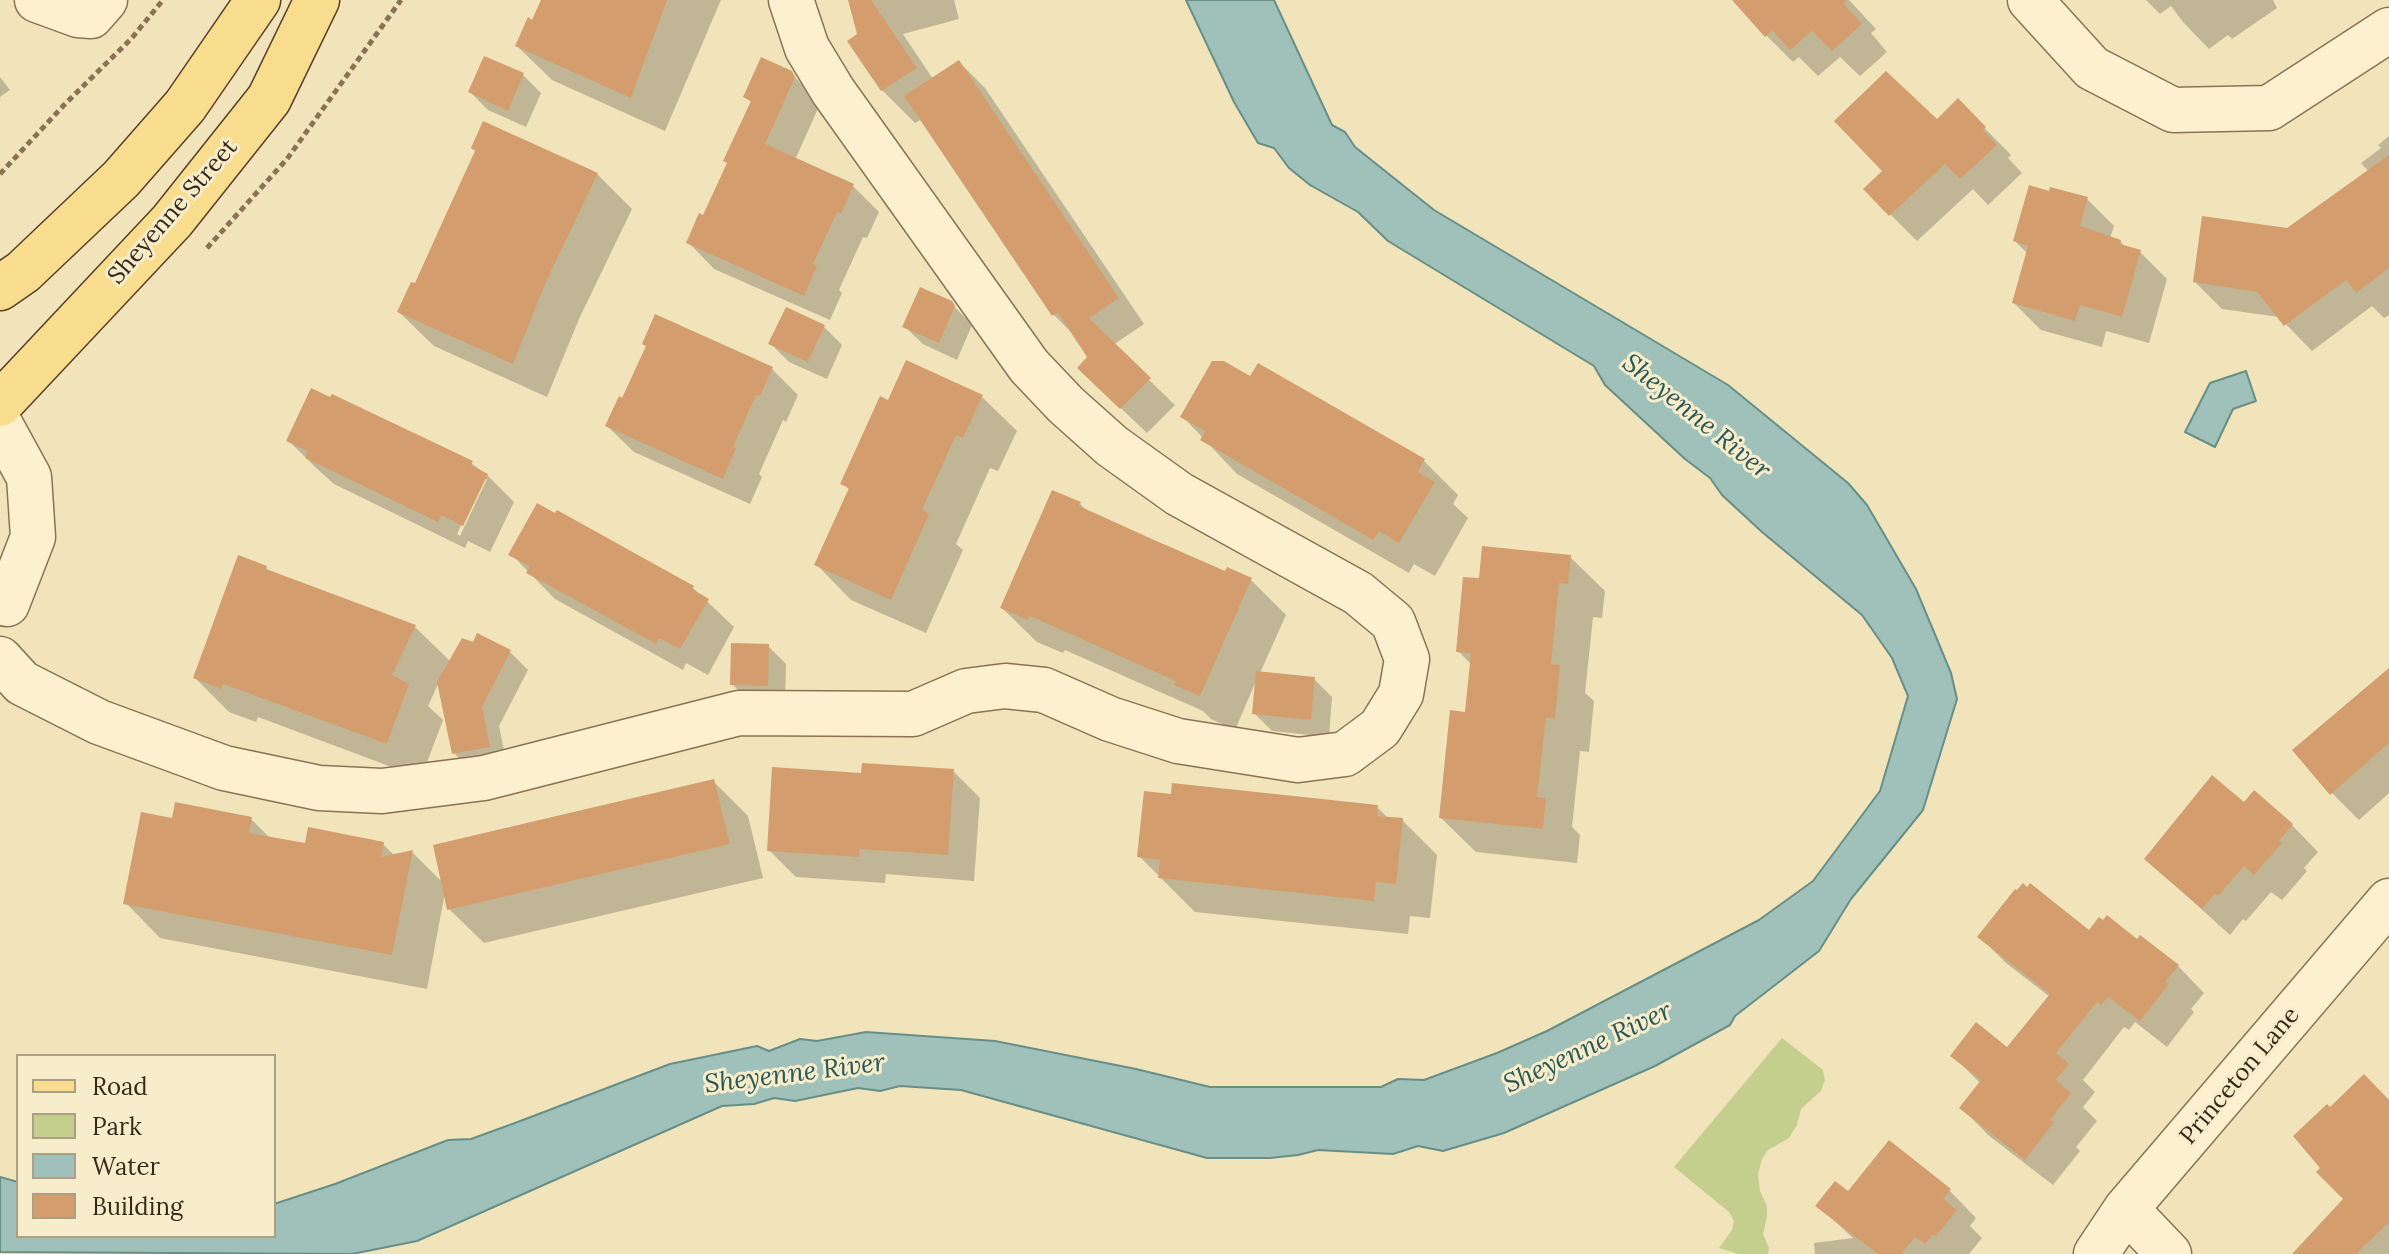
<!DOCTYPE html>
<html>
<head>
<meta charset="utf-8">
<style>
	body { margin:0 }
	#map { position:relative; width:2389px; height:1254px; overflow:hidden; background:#f1e4bb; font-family:Lora,serif }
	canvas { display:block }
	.legend { position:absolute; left:16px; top:1054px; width:260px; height:184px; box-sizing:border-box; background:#f8edcb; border:2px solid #ab9f84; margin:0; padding:10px 14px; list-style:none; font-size:24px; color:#37291a }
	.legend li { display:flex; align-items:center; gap:16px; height:40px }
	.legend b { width:40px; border:2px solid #ab9f84 }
</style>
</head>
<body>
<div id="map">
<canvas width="2389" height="1254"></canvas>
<ul class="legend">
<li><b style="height:10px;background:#f9dd8e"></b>Road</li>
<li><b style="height:22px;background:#c4cf8e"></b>Park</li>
<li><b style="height:22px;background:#a0c1b9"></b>Water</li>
<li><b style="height:22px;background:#d39d6d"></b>Building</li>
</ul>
</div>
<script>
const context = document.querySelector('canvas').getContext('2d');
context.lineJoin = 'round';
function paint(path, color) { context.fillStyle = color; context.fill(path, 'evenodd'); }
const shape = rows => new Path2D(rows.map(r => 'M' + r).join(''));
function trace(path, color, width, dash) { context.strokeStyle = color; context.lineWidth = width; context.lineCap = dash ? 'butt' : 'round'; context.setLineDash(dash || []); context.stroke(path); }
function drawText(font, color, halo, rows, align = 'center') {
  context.font = font + ' Lora,serif'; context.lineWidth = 6; context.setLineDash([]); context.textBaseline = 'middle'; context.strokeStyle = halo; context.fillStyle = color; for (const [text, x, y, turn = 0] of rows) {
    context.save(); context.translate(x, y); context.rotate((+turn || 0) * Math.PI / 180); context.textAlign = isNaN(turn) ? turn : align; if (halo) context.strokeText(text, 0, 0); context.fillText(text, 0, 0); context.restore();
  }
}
paint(shape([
	[1782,1038,1823,1070,1825,1080,1821,1091,1801,1109,1797,1125,1789,1138,1768,1150,1762,1159,1758,1174,1760,1191,1767,1206,1767,1217,1763,1234,1769,1248,1768,1254,1738,1254,1719,1248,1732,1230,1734,1221,1729,1212,1674,1167]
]), '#c4cf8e');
const water = shape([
	[1186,0,1274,0,1332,125,1345,132,1355,147,1434,210,1728,385,1848,483,1867,505,1916,589,1951,673,1957,699,1923,810,1851,899,1819,951,1735,1016,1730,1025,1655,1066,1504,1133,1443,1151,1418,1146,1393,1154,1318,1150,1298,1155,1270,1158,1207,1158,961,1090,900,1086,880,1091,858,1088,795,1101,774,1098,754,1104,722,1106,417,1241,352,1254,0,1252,0,1177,18,1182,18,1236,274,1236,274,1204,335,1184,448,1140,471,1139,515,1123,670,1064,757,1046,769,1051,800,1039,817,1041,866,1032,995,1041,1136,1069,1210,1087,1381,1087,1398,1079,1424,1080,1497,1053,1547,1031,1759,920,1813,881,1880,791,1908,696,1892,658,1862,615,1762,532,1722,495,1710,478,1685,459,1605,385,1594,366,1388,241,1358,212,1310,185,1289,168,1274,148,1258,143,1234,102,1186,0],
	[2246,371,2256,401,2233,409,2215,447,2185,432,2210,383,2246,371]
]);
paint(water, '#a0c1b9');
trace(water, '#678f87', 2);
paint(shape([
	[543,0,721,0,665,131,552,80,517,46,533,22],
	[850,0,954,0,959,19,903,34,933,79,959,62,985,88,1144,324,1113,345,1175,405,1147,433,1105,393,1089,358,1076,337,1054,315,922,119,915,123,882,90,850,42,859,35],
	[1738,0,1849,0,1876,29,1871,33,1887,52,1860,76,1840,57,1818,76,1799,57,1793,62,1766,35],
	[2146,0,2273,0,2277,8,2232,39,2228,35,2209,49,2183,22,2171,6,2160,14],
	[486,58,523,75,541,93,526,127,488,110,470,92],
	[791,73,820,104,795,160,853,186,879,212,867,238,863,237,839,290,842,293,830,320,714,269,689,243,704,217,729,164,752,103,745,97],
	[0,77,10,90,0,97],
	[1958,101,2011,155,2008,158,2022,173,1988,205,1973,189,1917,241,1890,214,1884,171],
	[2389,136,2389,315,2384,318,2372,306,2312,351,2279,317,2222,309,2195,282,2287,230,2369,172,2361,163,2381,148,2378,145],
	[597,174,632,209,579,319,547,397,434,346,399,312,416,286],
	[2087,199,2114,226,2110,238,2120,241,2126,248,2140,252,2167,279,2149,343,2106,331,2102,347,2041,330,2014,303,2028,254,2015,241],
	[951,303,972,325,957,360,923,344,904,326],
	[824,327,842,345,827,379,789,362,771,344],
	[648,346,772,369,798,395,786,422,783,420,759,474,762,477,750,504,634,452,607,426,623,400],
	[982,397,1017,431,998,471,990,468,956,544,963,550,926,633,851,600,817,565,850,491,843,483],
	[331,400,471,463,487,475,514,502,490,552,468,541,465,548,334,484,315,467,288,440],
	[483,479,487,479,460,536,457,534],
	[1183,417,1424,461,1458,495,1453,504,1468,518,1435,576,1414,564,1409,573,1237,474],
	[1080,504,1088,512,1226,573,1228,570,1251,580,1286,615,1260,673,1314,679,1332,697,1329,737,1272,731,1254,713,1256,681,1235,730,1211,719,1203,711,1065,650,1063,653,1037,642,1002,608],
	[511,554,692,587,734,627,708,675,686,663,683,670,555,599],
	[1570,557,1605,591,1602,618,1593,617,1585,693,1594,701,1589,752,1580,751,1572,827,1580,835,1577,863,1476,852,1441,818,1467,714,1472,665,1458,651,1481,580],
	[266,568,272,574,415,627,451,662,510,652,528,670,499,726,507,765,472,771,454,753,439,682,428,706,443,720,421,778,258,717,256,722,229,712,195,678],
	[768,646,786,664,785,704,750,703,732,684],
	[2389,671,2389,793,2359,820,2332,793],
	[953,771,980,798,974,881,886,874,885,883,796,877,769,850,863,775],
	[714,782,748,816,763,878,484,943,449,909,445,892,427,989,160,938,126,903,173,820,251,819,271,839,307,846,383,844,395,856,412,852,443,883],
	[1173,796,1377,807,1389,819,1402,820,1437,855,1430,918,1410,916,1408,934,1195,912,1139,856],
	[2244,805,2292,825,2318,852,2304,868,2307,871,2282,900,2271,892,2246,921,2243,919,2230,935,2146,859],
	[2090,932,2137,942,2178,966,2204,993,2191,1009,2194,1012,2167,1047,2135,1022,2129,1030,2124,1027,2083,1080,2095,1092,2083,1107,2097,1121,2076,1147,2080,1151,2053,1185,1988,1135,1962,1108,1981,1084,1952,1055,2008,1050,2050,997,2006,963,1980,937],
	[2389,1102,2389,1254,2313,1254,2346,1199,2323,1168,2330,1110],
	[1889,1143,1950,1191,1976,1218,1970,1226,1982,1238,1969,1254,1815,1254,1814,1243,1853,1238,1817,1205,1848,1194]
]), '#0003');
paint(shape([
	[541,0,667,0,631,98,515,46,528,17,532,20],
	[848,0,871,0,917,68,881,91,847,41,857,34],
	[1732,0,1847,0,1843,3,1862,24,1832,51,1812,31,1790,50,1772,30,1765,37],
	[484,56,524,73,508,111,468,92],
	[761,57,792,71,795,77,765,144,854,184,841,214,837,212,813,264,817,266,804,296,686,243,699,213,703,215,727,163,723,161,751,101,743,97],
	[959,60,1119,298,1089,318,1151,378,1120,409,1077,368,1087,357,1058,313,1052,316,904,96],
	[1886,71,1937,119,1958,98,1986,127,1983,130,1997,145,1960,179,1945,164,1889,216,1863,189,1882,171,1834,121],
	[483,121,598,173,545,284,513,364,397,312,411,282,415,283,447,212,475,151,471,148],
	[2389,155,2389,268,2356,293,2346,280,2284,326,2257,292,2193,282,2202,216,2287,228],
	[2029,185,2049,191,2050,187,2088,197,2080,226,2121,240,2120,244,2141,250,2122,317,2080,305,2075,321,2012,303,2028,246,2013,241],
	[920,287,952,301,955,306,939,343,902,327],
	[786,307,825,325,808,362,768,344],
	[655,314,773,367,760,396,756,395,733,447,736,448,723,479,605,426,619,396,622,398,646,346,642,344],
	[906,360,983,395,963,438,956,435,922,510,929,514,891,600,814,565,849,488,840,484,880,396,888,400],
	[1212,361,1224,361,1250,376,1258,363,1425,459,1418,472,1435,482,1399,543,1379,531,1373,540,1200,440,1205,431,1180,417],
	[311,388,330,397,332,394,473,461,471,465,488,474,463,526,441,515,438,522,305,458,308,451,286,441],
	[1052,490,1081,502,1079,506,1152,539,1225,571,1227,567,1252,578,1200,696,1174,685,1176,681,1030,616,1028,620,1000,608],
	[537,503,555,513,557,510,656,565,694,586,692,589,709,599,680,649,659,638,656,644,526,573,530,566,508,555],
	[1482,546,1571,555,1568,584,1559,583,1551,664,1560,665,1555,719,1546,717,1537,797,1546,798,1543,829,1439,818,1450,710,1465,712,1471,653,1456,652,1463,577,1479,578],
	[238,555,267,566,266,569,416,625,392,675,409,684,387,744,223,684,221,689,193,678],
	[477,633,511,650,482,707,490,747,452,754,437,682,462,638,473,642],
	[731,643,769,644,768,686,730,685],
	[2389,668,2389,743,2330,795,2292,750],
	[1256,671,1315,677,1311,720,1252,714],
	[862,763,954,769,948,855,860,849,859,857,767,851,772,767,861,773],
	[2212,775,2244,802,2254,790,2293,824,2279,841,2282,843,2254,875,2244,866,2218,896,2215,894,2202,909,2144,859],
	[714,779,730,844,447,910,433,845],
	[1172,783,1378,805,1377,816,1403,818,1396,884,1376,882,1374,901,1158,878,1160,860,1137,857,1144,791,1171,794],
	[175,802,252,817,249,833,305,843,308,827,384,842,381,857,413,850,392,955,123,904,141,812,172,818],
	[2023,883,2027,887,2030,883,2089,930,2099,917,2103,920,2107,915,2137,939,2140,935,2179,965,2165,982,2169,984,2140,1021,2108,997,2101,1005,2097,1002,2056,1053,2069,1064,2056,1080,2071,1093,2050,1120,2054,1122,2025,1160,1959,1108,1981,1080,1950,1056,1976,1022,2007,1047,2050,994,1977,937,2015,889,2017,890],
	[2364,1074,2389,1100,2389,1222,2356,1254,2292,1254,2343,1199,2316,1172,2320,1168,2293,1136,2327,1104,2330,1107],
	[1889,1140,1951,1189,1943,1199,1957,1210,1936,1236,1933,1234,1925,1244,1915,1237,1901,1254,1878,1254,1815,1206,1835,1181,1848,1191]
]), '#d39d6d');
const minor = shape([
	[37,0,78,15,91,16,105,0],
	[2030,0,2092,68,2173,110,2269,108,2389,30],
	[0,424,29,477,33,537,7,604,0,588],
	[0,659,22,683,99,722,224,768,319,788,382,791,484,778,739,713,913,714,966,691,1005,686,1044,690,1110,719,1178,741,1298,760,1345,754,1380,728,1401,694,1407,659,1393,622,1358,593,1179,494,1112,446,1066,405,1029,366,833,91,807,48,791,0],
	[2126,1209,2169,1254],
	[2096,1254,2126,1209,2389,901]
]);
const major = shape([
	[0,288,23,272,121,179,185,106,258,0],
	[0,404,172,221,269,99,317,0]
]);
trace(minor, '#897354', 47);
trace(major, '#564029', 47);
trace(shape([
	[0,174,64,105,131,39,163,0],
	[207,248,287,159,401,0]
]), '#897354', 5, [6, 4]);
trace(minor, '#fcf0ce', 44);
trace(major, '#f9dd8e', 44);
drawText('24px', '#37291a', '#f8edcb', [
	["Sheyenne Street",173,212,-49],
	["Princeton Lane",2240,1076,-50]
]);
drawText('italic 26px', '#285858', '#f8edcb', [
	["Sheyenne River",1696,417,39],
	["Sheyenne River",1588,1048,-25],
	["Sheyenne River",795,1074,-7]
]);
</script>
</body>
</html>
